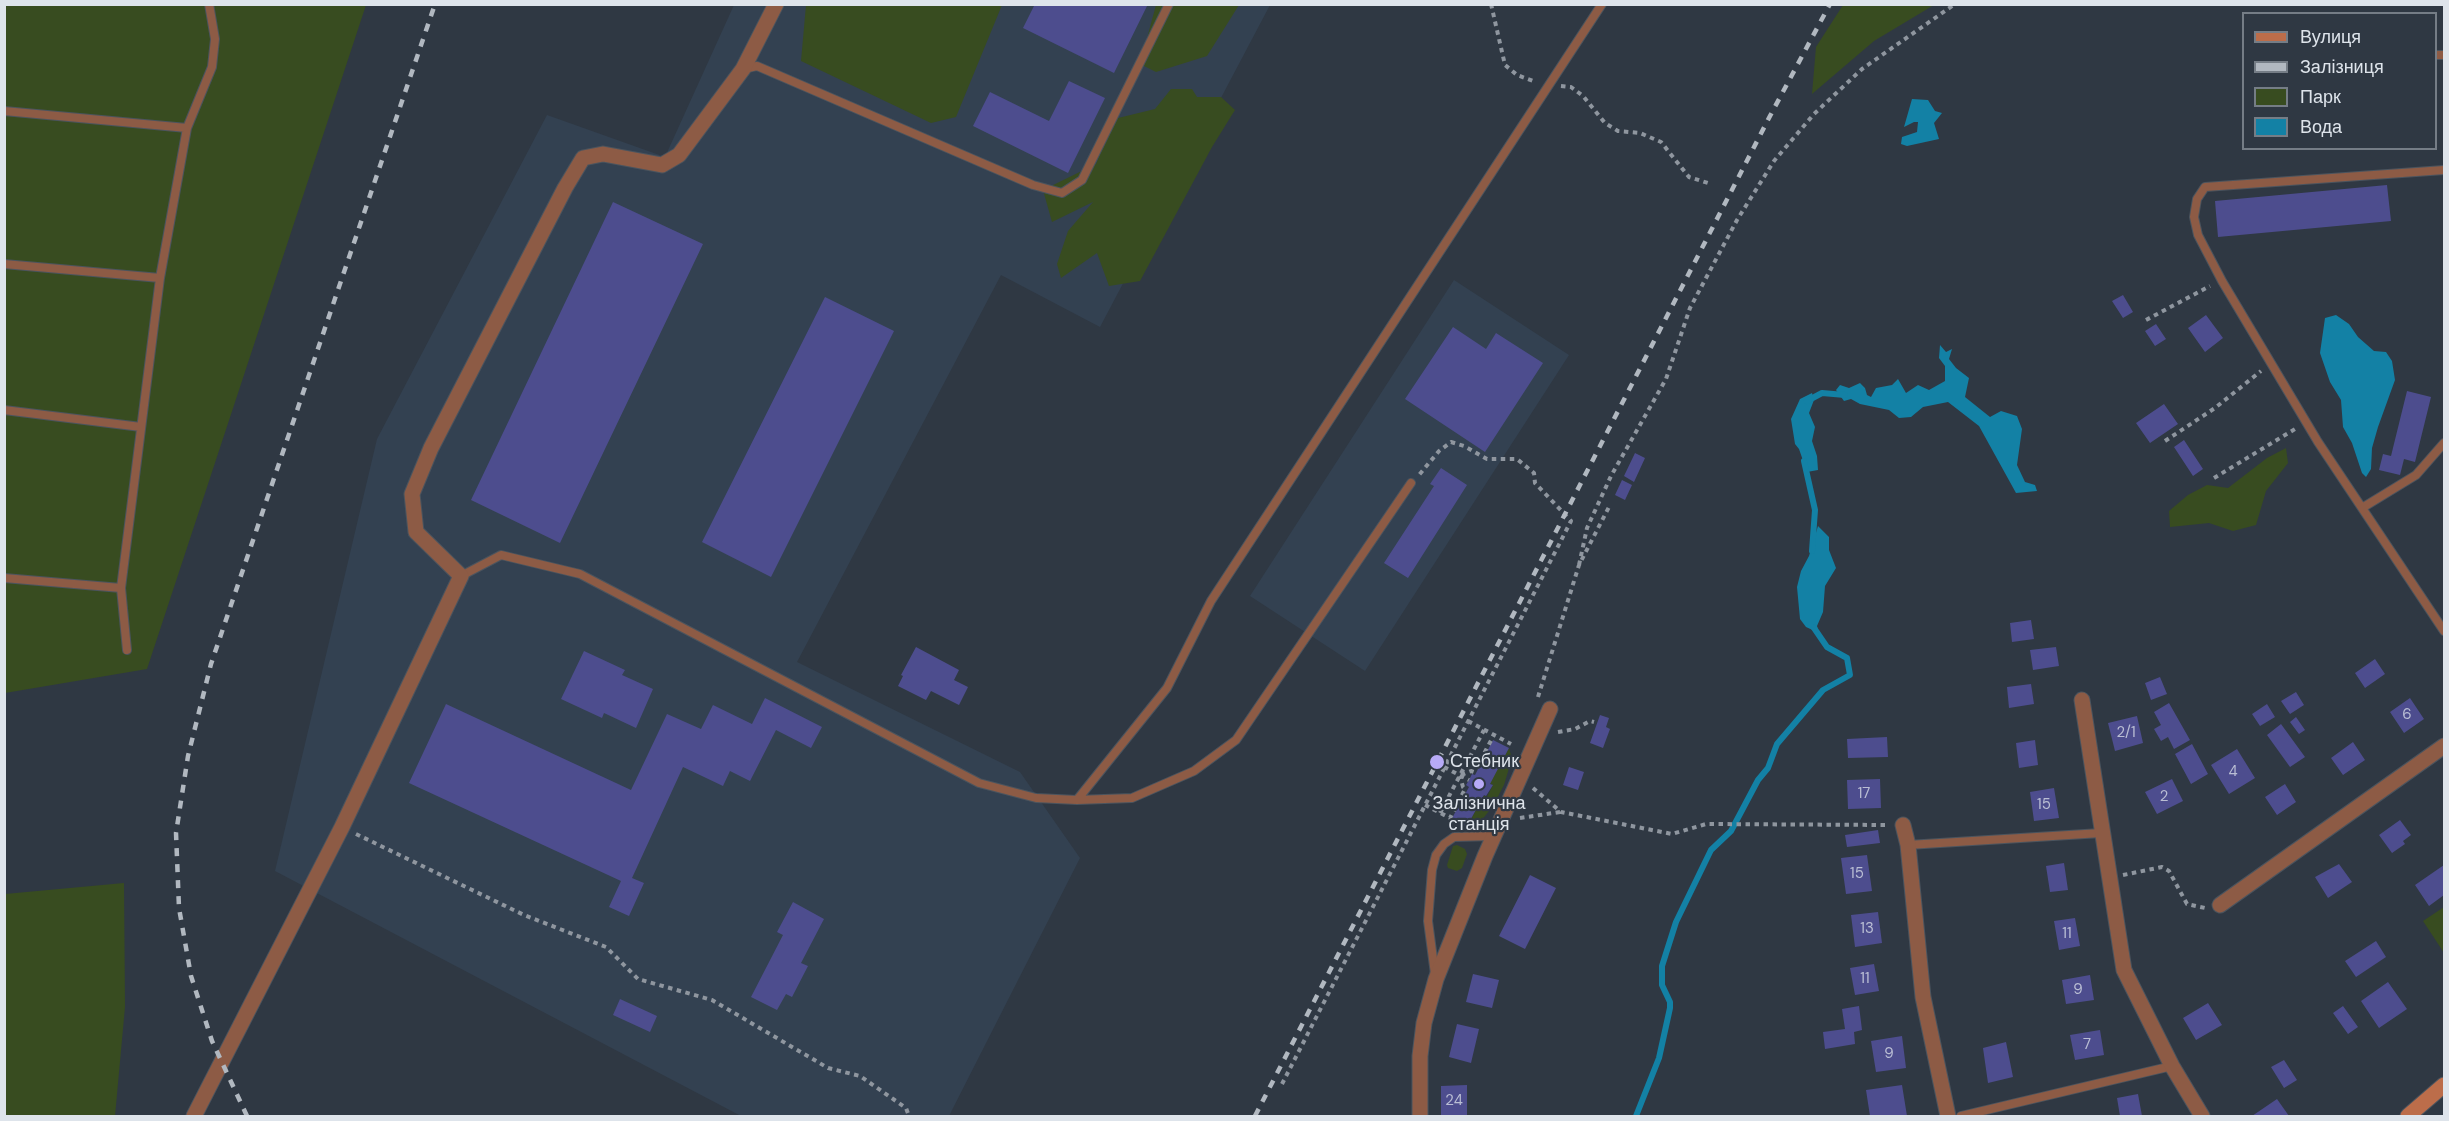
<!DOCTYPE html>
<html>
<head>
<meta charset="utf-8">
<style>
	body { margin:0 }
	#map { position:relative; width:2449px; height:1121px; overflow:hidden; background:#2f3843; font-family:"DM Sans",sans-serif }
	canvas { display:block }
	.frame { position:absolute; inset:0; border:6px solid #dee4eb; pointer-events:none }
	.legend { position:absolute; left:2242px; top:12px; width:195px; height:138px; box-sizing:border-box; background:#2f3843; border:2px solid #757d86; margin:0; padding:8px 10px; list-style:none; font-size:18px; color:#dee4eb }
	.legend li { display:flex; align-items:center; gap:12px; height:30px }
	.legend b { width:30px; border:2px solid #757d86 }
</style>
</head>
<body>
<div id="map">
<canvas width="2449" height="1121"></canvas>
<div class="frame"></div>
<ul class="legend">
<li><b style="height:8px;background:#bc6d4a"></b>Вулиця</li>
<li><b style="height:8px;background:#b1b8c0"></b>Залізниця</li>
<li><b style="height:16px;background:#384c20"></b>Парк</li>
<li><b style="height:16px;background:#1381a5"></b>Вода</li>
</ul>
</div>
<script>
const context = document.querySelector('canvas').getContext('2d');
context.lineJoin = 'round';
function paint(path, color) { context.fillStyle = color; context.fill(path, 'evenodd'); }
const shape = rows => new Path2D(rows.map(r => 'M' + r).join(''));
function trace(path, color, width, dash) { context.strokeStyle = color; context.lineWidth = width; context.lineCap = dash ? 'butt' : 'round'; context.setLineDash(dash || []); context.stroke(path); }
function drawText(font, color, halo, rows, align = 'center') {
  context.font = font + ' "DM Sans",sans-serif'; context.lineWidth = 4.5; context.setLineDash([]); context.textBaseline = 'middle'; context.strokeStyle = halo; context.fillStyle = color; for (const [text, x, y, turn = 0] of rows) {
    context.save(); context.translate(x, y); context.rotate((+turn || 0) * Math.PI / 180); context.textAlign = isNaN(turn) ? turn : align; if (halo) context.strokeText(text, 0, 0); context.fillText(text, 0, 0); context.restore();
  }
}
paint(shape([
	[734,5,1270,5,1100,327,1001,275,797,662,1020,772,1080,858,949,1116,741,1116,275,871,377,439,547,115,665,157],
	[1454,280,1569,355,1365,671,1250,596]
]), '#334151');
paint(shape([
	[5,5,366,5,147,669,5,693],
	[806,5,806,4,1002,5,956,117,931,123,801,61],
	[1156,5,1239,5,1207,56,1156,72,1140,64],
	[1843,5,1934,5,1874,41,1812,94,1816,47],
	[1171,89,1192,89,1197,97,1221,97,1235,110,1212,147,1140,281,1109,286,1097,253,1061,278,1057,264,1068,231,1093,202,1052,222,1043,190,1096,164,1114,119,1155,109],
	[2286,448,2288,463,2266,491,2256,525,2233,531,2209,523,2170,527,2169,511,2188,495,2207,485,2228,488,2267,458],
	[1509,748,1511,755,1510,765,1504,785,1493,806,1481,821,1473,827,1466,828,1484,796,1487,797,1493,785,1490,783],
	[1457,845,1465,849,1467,854,1462,868,1457,871,1448,868,1447,865,1453,846],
	[124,883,125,1007,115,1116,5,1116,5,894],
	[2444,907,2444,953,2423,921]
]), '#384c20');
paint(shape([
	[1912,99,1928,100,1935,111,1942,113,1934,123,1939,139,1907,146,1901,144,1902,137,1917,132,1918,122,1914,122,1904,127],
	[2336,315,2349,324,2358,337,2374,351,2386,352,2392,361,2395,380,2378,427,2372,448,2371,469,2366,477,2362,473,2352,443,2343,427,2341,400,2330,382,2320,353,2325,318],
	[1940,345,1946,352,1952,349,1949,359,1956,368,1969,378,1965,397,1990,417,2001,411,2017,416,2022,429,2017,465,2025,482,2035,485,2037,491,2016,493,1979,426,1948,402,1923,407,1911,417,1899,418,1889,410,1860,404,1851,399,1844,401,1836,390,1840,385,1849,388,1860,383,1865,388,1867,395,1871,397,1876,388,1892,385,1898,379,1906,393,1918,385,1929,390,1945,381,1945,366,1939,358],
	[1812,393,1814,400,1809,413,1815,427,1812,441,1817,456,1818,470,1807,472,1799,449,1795,444,1791,419,1800,399],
	[1818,526,1829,537,1829,550,1836,568,1825,586,1823,612,1817,626,1819,633,1806,627,1800,619,1797,587,1801,571,1809,556]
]), '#1381a5');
trace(shape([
	[1807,401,1822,393,1845,395],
	[1804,461,1815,510,1812,551],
	[1636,1116,1659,1058,1670,1008,1670,1002,1662,985,1662,966,1676,922,1711,850,1731,831,1758,780,1768,768,1777,744,1823,690,1850,675,1847,658,1827,647,1814,628]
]), '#1381a5', 6);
paint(shape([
	[1035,4,1148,4,1114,73,1023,28],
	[1069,81,1105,98,1068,173,973,126,990,92,1049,121],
	[2387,185,2391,221,2218,237,2215,201],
	[613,202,703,244,560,543,471,500],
	[2123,295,2133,312,2123,318,2112,301],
	[825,297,894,331,771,577,702,542],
	[2206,315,2223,338,2205,352,2188,328],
	[2156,324,2166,339,2155,346,2145,331],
	[1453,327,1486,349,1496,333,1543,363,1485,452,1405,399],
	[2407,391,2431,397,2415,462,2404,459,2400,475,2379,470,2383,454,2391,456],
	[2164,404,2178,424,2150,443,2136,423],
	[2184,440,2203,469,2193,476,2174,447],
	[1635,453,1645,458,1634,482,1624,476],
	[1441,468,1467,485,1408,578,1384,563,1434,486,1430,484],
	[1622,480,1632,485,1625,500,1615,495],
	[2031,620,2034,639,2012,642,2010,623],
	[916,647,959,670,954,680,968,687,959,705,931,691,926,700,898,686,903,676,901,675],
	[2056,647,2059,666,2033,670,2030,650],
	[584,651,625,670,622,675,653,689,636,728,604,713,602,718,561,699],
	[2375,659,2385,674,2365,688,2355,673],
	[2160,677,2167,694,2151,700,2145,683],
	[2031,684,2034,704,2009,708,2007,687],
	[2296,692,2304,705,2290,714,2281,701],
	[765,698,822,727,811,748,776,730,750,781,730,771,723,786,683,767,632,878,644,883,629,916,609,907,621,881,409,783,446,704,631,790,667,714,701,729,713,705,752,724],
	[2410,698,2424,719,2404,733,2390,712],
	[2169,703,2190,740,2174,749,2168,737,2161,741,2154,729,2161,725,2154,712],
	[2267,704,2275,717,2260,726,2252,714],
	[1600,715,1609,718,1606,727,1610,729,1603,748,1590,743],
	[2137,716,2143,743,2115,751,2108,723],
	[2296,717,2305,730,2299,734,2290,722],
	[2281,724,2305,757,2290,767,2267,735],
	[1887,737,1888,757,1848,758,1847,739],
	[1493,740,1509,748,1490,784,1493,785,1486,796,1484,795,1466,828,1451,820,1469,787,1466,785,1469,780,1472,774,1475,775],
	[2035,740,2038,765,2019,768,2016,743],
	[2353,742,2365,760,2343,775,2331,758],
	[2192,744,2208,774,2191,784,2175,754],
	[2237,749,2255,778,2229,794,2211,765],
	[1569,767,1584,772,1578,790,1563,785],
	[1880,779,1881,808,1848,809,1847,780],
	[2172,779,2183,801,2157,814,2145,792],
	[2285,784,2296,802,2277,815,2265,797],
	[2054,788,2059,818,2034,821,2030,792],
	[2400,820,2411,835,2403,841,2405,844,2392,853,2379,835],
	[1878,830,1880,843,1847,847,1845,835],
	[1867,855,1872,891,1846,894,1841,858],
	[2064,863,2068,890,2050,892,2046,866],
	[2339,864,2352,882,2328,898,2315,877],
	[2444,865,2444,895,2429,906,2415,885],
	[1530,875,1556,888,1525,949,1499,936],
	[793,902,824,919,801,963,808,966,792,997,786,994,777,1010,751,997,783,935,777,932],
	[1878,912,1882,943,1855,947,1851,915],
	[2075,918,2080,946,2059,950,2054,921],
	[2376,941,2386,957,2356,977,2345,961],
	[1874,964,1879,991,1855,995,1850,968],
	[1473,974,1499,980,1492,1008,1466,1002],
	[2090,975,2094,1000,2066,1004,2062,980],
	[2388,982,2407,1009,2379,1028,2361,1001],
	[620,999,657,1016,650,1032,613,1015],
	[2208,1003,2222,1025,2196,1040,2183,1018],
	[1859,1006,1862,1030,1854,1032,1855,1044,1825,1049,1823,1032,1845,1029,1842,1009],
	[2343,1006,2358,1027,2348,1034,2333,1013],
	[1457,1024,1479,1029,1471,1063,1449,1057],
	[2100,1030,2104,1055,2075,1060,2070,1035],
	[1902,1036,1906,1068,1876,1072,1871,1041],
	[2006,1042,2013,1077,1988,1083,1983,1048],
	[2284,1060,2297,1080,2284,1088,2271,1067],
	[1467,1085,1467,1116,1441,1116,1441,1086],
	[1902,1085,1907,1116,1870,1116,1866,1090],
	[2138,1094,2142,1116,2120,1116,2117,1098],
	[2277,1099,2289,1116,2252,1116]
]), '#4d4d8e');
const lane = shape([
	[2436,55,2444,55],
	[744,69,757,66,1033,185,1062,193,1082,180,1169,4],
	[4,111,187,128],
	[2444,170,2205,187,2197,199,2194,217,2198,235,2222,281,2318,442,2444,631],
	[4,264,160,278],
	[4,410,141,427],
	[2362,508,2416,475,2444,443],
	[461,576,501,555,580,574,979,783,1036,798,1077,800,1167,688,1211,601,1602,4],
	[4,578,121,588],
	[127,650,121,588,160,278,187,128,212,67,215,39,209,4],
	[1077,800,1132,798,1194,771,1236,740,1411,483],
	[1908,845,2101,833],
	[1435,974,1428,921,1432,870,1436,855,1444,844,1454,837,1494,836],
	[1961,1116,2172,1066]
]);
const street = shape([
	[2082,700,2124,970,2172,1066,2202,1116],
	[1903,825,1908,845,1923,997,1948,1116],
	[2220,905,2444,746],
	[194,1116,342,827,461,576,416,532,412,494,431,448,565,188,583,158,603,154,662,165,679,155,743,69,776,4],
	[1420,1116,1420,1056,1424,1023,1436,979,1485,856,1550,709]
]);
const secondary = shape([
	[2408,1116,2444,1085]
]);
trace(lane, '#4b545e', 10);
trace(street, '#4b545e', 17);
trace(secondary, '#4b545e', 17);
trace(shape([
	[1491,4,1505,65,1517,75,1536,82],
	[1561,86,1571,87,1583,96,1605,123,1618,131,1640,133,1661,142,1689,177,1708,183],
	[2146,320,2210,286],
	[2165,441,2215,408,2261,371],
	[2214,478,2295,429],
	[1579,565,1587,528,1611,476,1666,379,1690,308,1737,220,1774,161,1814,114,1862,69,1955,4],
	[1538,697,1579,565,1609,507],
	[1468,721,1511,744],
	[1558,732,1575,729,1590,721,1594,722],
	[1444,767,1469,780],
	[1461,775,1471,771,1474,772,1494,735],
	[1533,788,1561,812,1672,834,1706,824,1887,825],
	[1425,805,1450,818,1465,789,1463,787,1460,776],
	[1440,813,1484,730],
	[1520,818,1560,812],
	[356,834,524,915,606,947,638,979,712,1000,828,1068,860,1076,906,1108,909,1116],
	[2123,875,2162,867,2169,871,2187,904,2205,908],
	[1282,1084,1571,521,1535,483,1534,473,1517,459,1487,459,1464,446,1451,442,1439,451,1419,475]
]), '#8f969f', 4, [4.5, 4.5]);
trace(lane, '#8d5b45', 8);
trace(street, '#8d5b45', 15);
trace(secondary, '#bc6d4a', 15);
trace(shape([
	[247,1116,212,1041,191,976,179,908,176,833,188,756,211,664,435,4],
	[1255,1116,1770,116,1830,4]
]), '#b1b8c0', 4.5, [8, 8]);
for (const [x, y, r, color] of [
	[1437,762,8,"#b8abf7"],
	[1479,784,6,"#b8abf7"]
]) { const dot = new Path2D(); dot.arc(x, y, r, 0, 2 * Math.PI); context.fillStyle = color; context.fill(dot); trace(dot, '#2f3843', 2); }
drawText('15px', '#babed4', null, [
	["6",2407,715],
	["2/1",2126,733],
	["4",2233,772],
	["17",1864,794],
	["2",2164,797],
	["15",2044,805],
	["15",1857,874],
	["13",1867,929],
	["11",2067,934],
	["11",1865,979],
	["9",2078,990],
	["7",2087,1045],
	["9",1889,1054],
	["24",1454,1101]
]);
drawText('18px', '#dee4eb', '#2f3843', [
	["Стебник",1450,762],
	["Залізнична",1479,804,"center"],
	["станція",1479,825,"center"]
], 'left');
</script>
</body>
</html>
